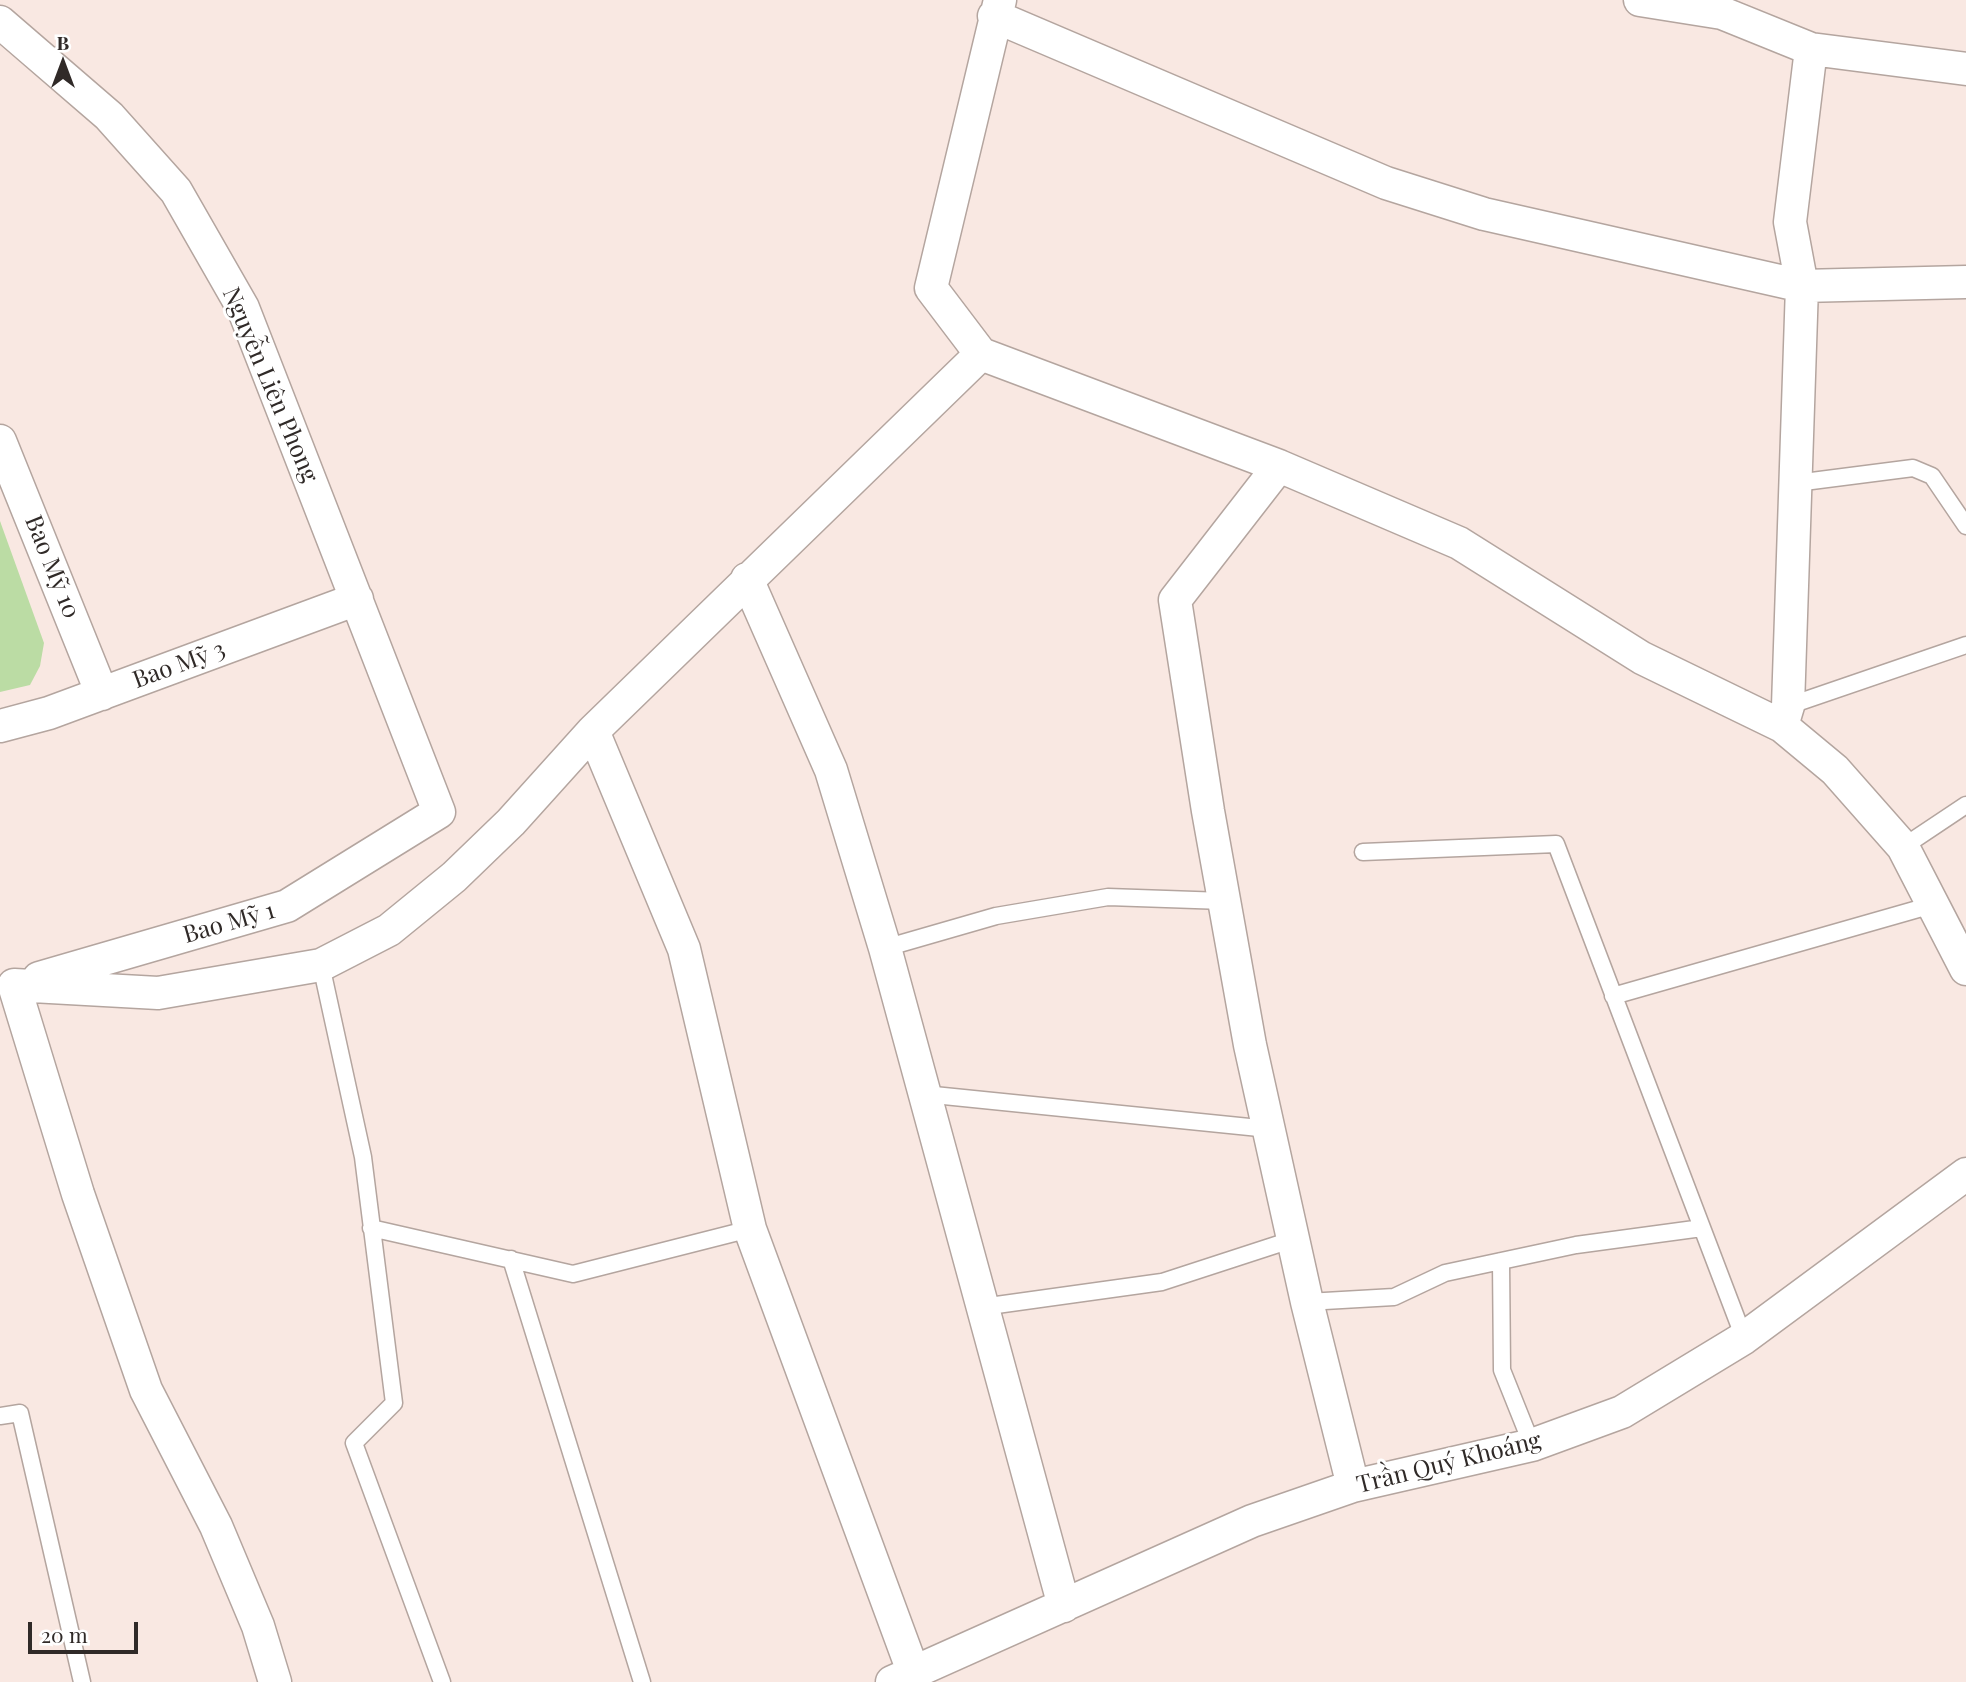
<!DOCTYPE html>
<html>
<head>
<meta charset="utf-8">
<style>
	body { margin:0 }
	#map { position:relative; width:1966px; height:1682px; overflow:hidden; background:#f9e8e2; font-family:"Playfair Display",serif }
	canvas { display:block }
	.north { position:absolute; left:28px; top:28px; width:70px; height:70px; -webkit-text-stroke:5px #fff; paint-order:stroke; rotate:0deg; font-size:19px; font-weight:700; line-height:28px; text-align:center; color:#302a28 }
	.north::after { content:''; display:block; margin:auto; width:24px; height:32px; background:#302a28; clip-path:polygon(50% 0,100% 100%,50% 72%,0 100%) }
	.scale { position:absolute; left:28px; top:1622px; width:110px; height:32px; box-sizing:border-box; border:4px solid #302a28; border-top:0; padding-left:9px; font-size:21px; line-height:24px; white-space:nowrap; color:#302a28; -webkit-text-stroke:5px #fff; paint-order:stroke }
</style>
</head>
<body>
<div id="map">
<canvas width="1966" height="1682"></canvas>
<div class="north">B</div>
<div class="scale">20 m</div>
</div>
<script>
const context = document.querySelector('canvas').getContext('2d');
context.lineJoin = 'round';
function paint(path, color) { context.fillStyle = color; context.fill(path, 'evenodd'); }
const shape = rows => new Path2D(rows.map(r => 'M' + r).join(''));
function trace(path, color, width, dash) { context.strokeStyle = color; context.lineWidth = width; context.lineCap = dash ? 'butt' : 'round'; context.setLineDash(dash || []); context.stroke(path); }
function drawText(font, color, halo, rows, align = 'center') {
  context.font = font + ' "Playfair Display",serif'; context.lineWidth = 6; context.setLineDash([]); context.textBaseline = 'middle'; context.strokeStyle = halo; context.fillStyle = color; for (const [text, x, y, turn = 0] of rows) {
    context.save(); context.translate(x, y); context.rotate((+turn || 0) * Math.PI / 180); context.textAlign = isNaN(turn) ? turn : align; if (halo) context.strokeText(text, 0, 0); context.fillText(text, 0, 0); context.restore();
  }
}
paint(shape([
	[0,521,44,643,40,666,30,685,0,692]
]), '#bbdca4');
const service = shape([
	[1796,483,1913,468,1932,476,1966,526],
	[1788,706,1966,645],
	[1903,847,1966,805],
	[1363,852,1556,844,1744,1338],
	[885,948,996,916,1108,897,1224,901],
	[321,965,363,1157,394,1403,354,1443,442,1682],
	[1613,996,1932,905],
	[924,1094,1269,1129],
	[371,1228,573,1274,750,1229],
	[511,1259,642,1682],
	[1501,1261,1502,1370,1532,1445],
	[1307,1302,1394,1297,1445,1273,1576,1245,1702,1228],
	[982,1307,1162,1282,1294,1239],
	[0,1416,20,1413,82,1682]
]);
const minor = shape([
	[1000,0,931,288,981,354,1279,466,1459,543,1642,658,1782,726,1835,770,1903,847,1966,969],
	[1640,0,1722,13,1811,49,1966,69],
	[994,16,1386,183,1484,214,1802,286,1966,282],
	[0,22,109,116,176,191,243,308,439,812,287,906,39,978],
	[0,441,102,694],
	[1279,466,1175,600,1208,811,1250,1045,1307,1302,1353,1486],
	[747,579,831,770,885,948,1064,1606],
	[0,726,49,713,357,599],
	[1782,726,1788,706,1802,286,1790,222,1811,49],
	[593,731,684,949,750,1229,914,1674],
	[275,1682,258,1626,216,1526,146,1390,78,1194,14,985,158,993,321,965,389,930,454,877,511,822,593,731,981,354],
	[892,1682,1252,1521,1353,1486,1532,1445,1622,1412,1744,1338,1966,1174]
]);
trace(service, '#b4a59f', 19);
trace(minor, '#b4a59f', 35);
trace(service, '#fff', 16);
trace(minor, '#fff', 32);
drawText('24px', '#302a28', '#fff', [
	["Nguyễn Liên Phong",270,385,67],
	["Bao Mỹ 10",52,567,68],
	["Bao Mỹ 3",179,665,-20],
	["Bao Mỹ 1",229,923,-16],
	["Trần Quý Khoáng",1449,1463,-14]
]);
</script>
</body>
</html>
